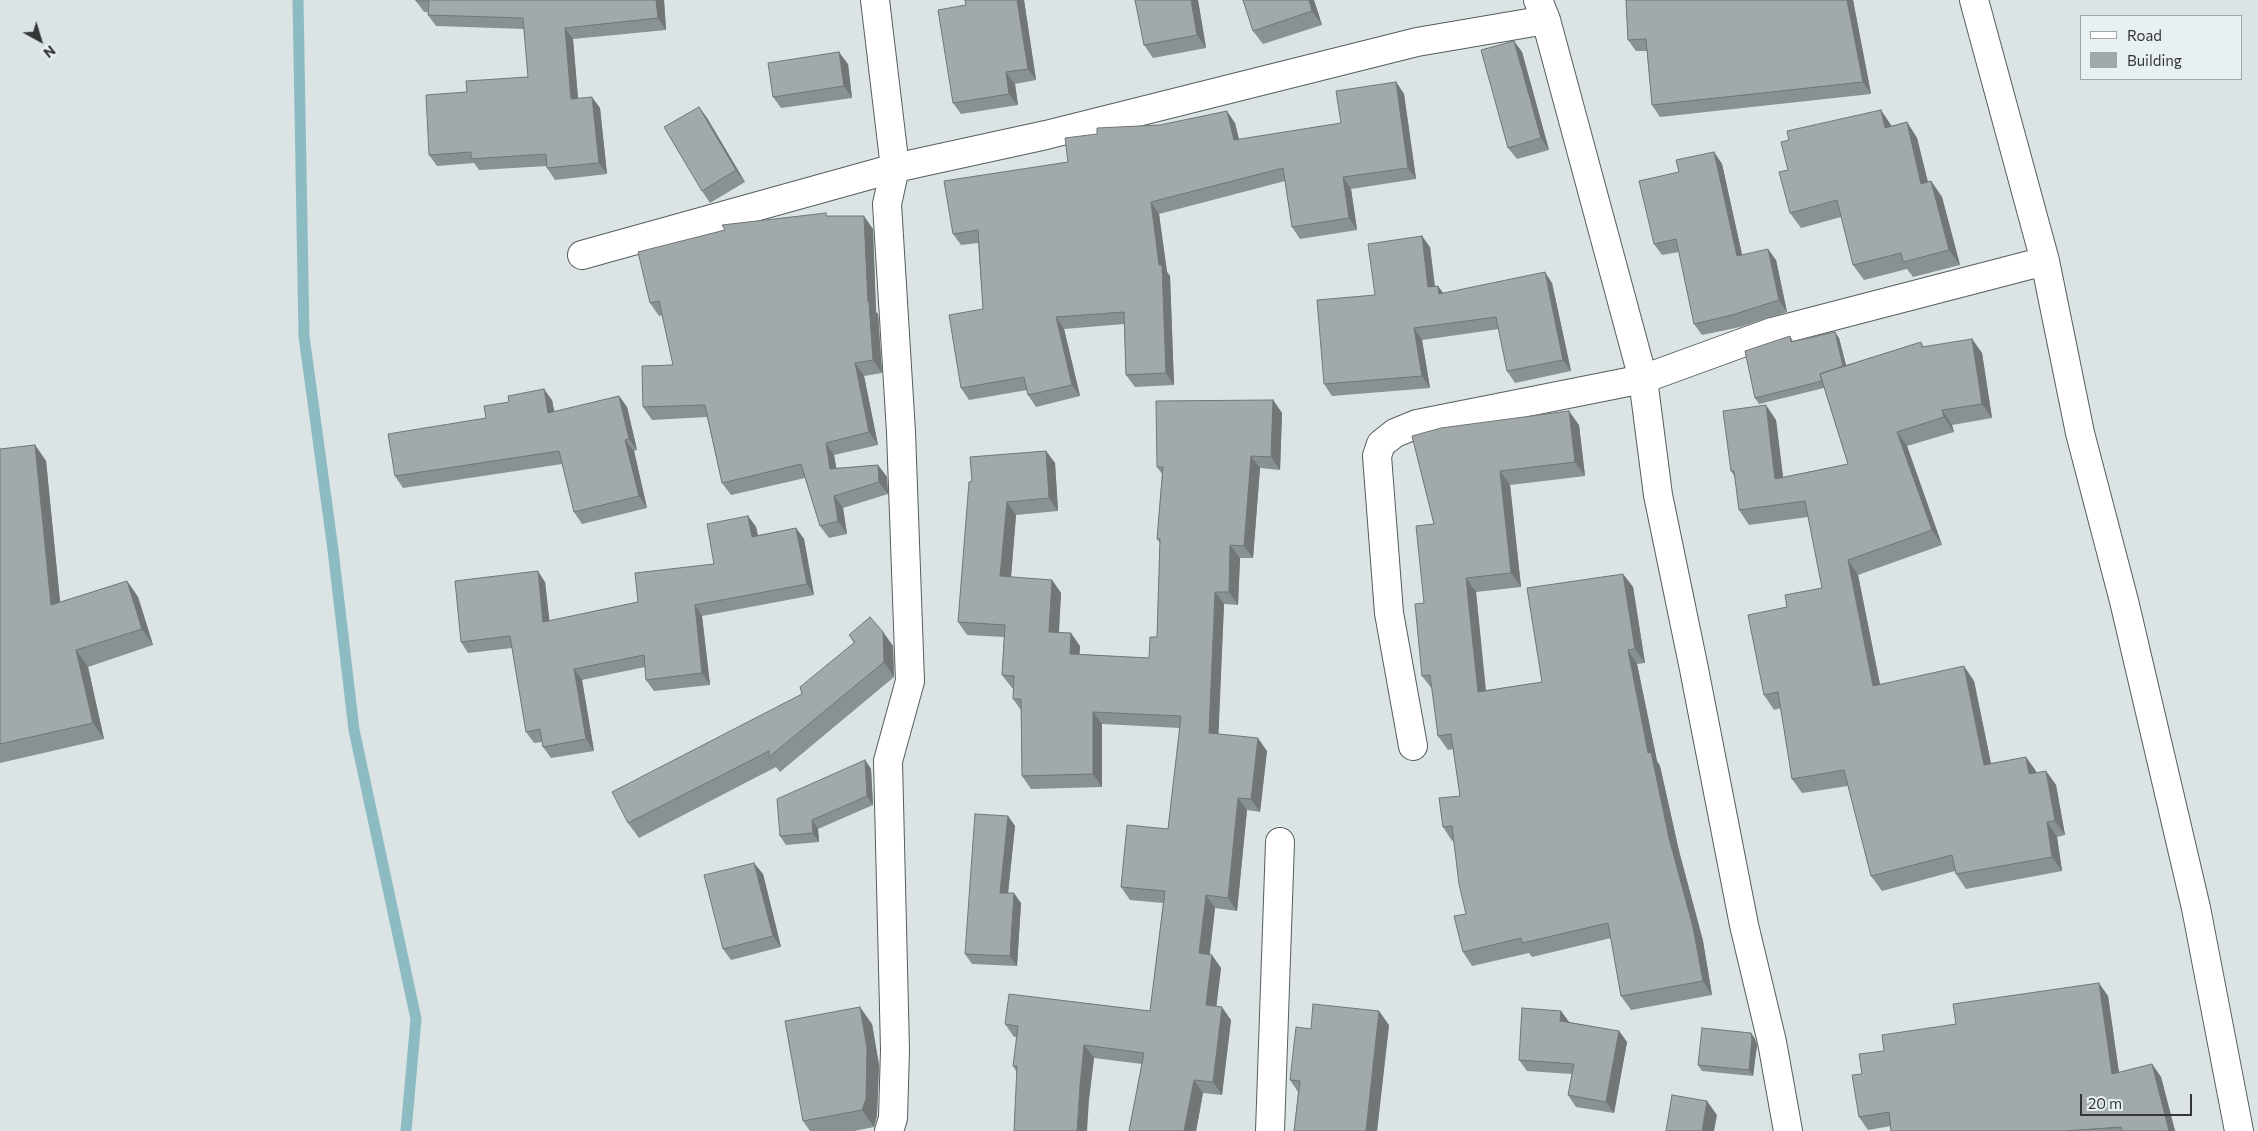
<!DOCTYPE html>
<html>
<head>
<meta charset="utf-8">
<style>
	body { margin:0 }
	#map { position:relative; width:2258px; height:1131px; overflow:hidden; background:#dbe3e4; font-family:Commissioner,sans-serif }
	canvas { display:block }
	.legend { position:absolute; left:2080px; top:15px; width:162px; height:65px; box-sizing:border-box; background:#e8f0f2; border:1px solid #a0a6a7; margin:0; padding:6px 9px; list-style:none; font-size:15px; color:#333637 }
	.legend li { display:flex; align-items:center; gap:10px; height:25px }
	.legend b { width:25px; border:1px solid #a0a6a7 }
	.north { position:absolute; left:15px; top:15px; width:50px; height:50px; -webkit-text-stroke:4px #e8f0f2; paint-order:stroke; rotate:141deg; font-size:14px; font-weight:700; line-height:20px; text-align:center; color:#333637 }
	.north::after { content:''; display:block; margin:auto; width:18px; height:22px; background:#333637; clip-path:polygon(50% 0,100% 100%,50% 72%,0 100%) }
	.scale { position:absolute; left:2080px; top:1094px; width:112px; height:22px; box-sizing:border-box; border:2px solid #333637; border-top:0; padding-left:6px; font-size:15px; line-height:18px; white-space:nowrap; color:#333637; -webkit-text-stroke:4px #e8f0f2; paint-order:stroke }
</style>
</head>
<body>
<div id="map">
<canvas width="2258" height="1131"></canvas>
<ul class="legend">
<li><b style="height:6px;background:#fff"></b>Road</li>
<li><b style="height:14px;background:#a1a9aa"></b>Building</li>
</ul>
<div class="north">N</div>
<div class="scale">20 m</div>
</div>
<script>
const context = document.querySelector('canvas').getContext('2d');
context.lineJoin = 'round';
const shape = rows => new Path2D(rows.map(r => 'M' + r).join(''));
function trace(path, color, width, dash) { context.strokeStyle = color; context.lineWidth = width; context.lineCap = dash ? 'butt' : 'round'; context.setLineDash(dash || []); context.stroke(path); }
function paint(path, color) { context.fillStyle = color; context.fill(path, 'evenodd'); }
trace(shape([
	[298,0,304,336,333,550,354,730,416,1019,406,1131]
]), '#8dbbc2', 11);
const street = shape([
	[875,0,895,168,887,204,901,432,910,681,888,761,895,1050,893,1118,889,1131],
	[1538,0,1546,20,1643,379,1658,495,1694,669,1744,925,1772,1042,1788,1131],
	[1974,0,2045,261,2080,433,2124,601,2196,908,2239,1131],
	[582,255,895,168,1046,135,1417,42,1546,20],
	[1413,746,1389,613,1377,456,1381,444,1395,433,1417,424,1643,379,1772,332,2045,261],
	[1270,1131,1280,842]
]);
trace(street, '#555d5e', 30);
trace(street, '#fff', 28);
paint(shape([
	[664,0,666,30,573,39,578,98,600,108,607,174,555,180,547,168,547,166,479,170,474,163,437,166,429,155,467,92,528,77,524,29,436,26,428,15,428,12,424,12,416,1],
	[965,0,1024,0,1036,80,1015,84,1018,105,961,114,953,103,966,5],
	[1135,0,1198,0,1206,48,1153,58,1144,45],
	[1243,0,1314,0,1322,25,1263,44,1253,31],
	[1626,0,1853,0,1871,94,1660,117,1652,105,1647,51,1636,51,1628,40],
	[1514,41,1522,52,1549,150,1517,159,1508,148],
	[848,64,852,98,781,108,773,97],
	[1396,82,1404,94,1416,179,1351,189,1357,230,1300,239,1292,227,1285,181,1159,214,1167,272,1170,276,1174,385,1135,387,1126,375,1124,324,1064,329,1080,396,1036,407,1028,395,1027,390,969,400,961,388,983,309,978,243,961,245,953,234,1068,162,1235,123,1239,140,1341,123],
	[699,107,707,118,745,182,710,203,702,191],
	[1907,122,1917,138,1928,182,1931,181,1942,197,1960,265,1913,277,1907,269,1864,280,1853,265,1841,217,1801,228,1790,213,1788,170,1891,125,1892,126],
	[1714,152,1722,164,1742,255,1776,260,1787,312,1740,327,1702,335,1694,324,1679,252,1662,255,1654,244,1679,172],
	[828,216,873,229,876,312,878,314,882,373,864,376,878,445,834,455,836,468,878,465,887,477,888,494,843,508,847,534,829,538,820,526,805,478,731,495,722,483,707,417,652,420,643,407,673,365,662,315,659,316,650,303],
	[1430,247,1435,286,1438,286,1443,293,1552,283,1571,371,1515,383,1507,371,1499,329,1422,340,1430,388,1332,396,1324,384,1375,295],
	[1790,336,1793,341,1839,338,1846,365,1921,342,1924,347,1972,339,1982,353,1992,418,1952,425,1954,432,1907,446,1942,545,1858,575,1880,684,1974,681,1991,763,2026,757,2036,773,2046,771,2056,785,2065,835,2057,837,2062,871,1966,889,1956,874,1955,871,1882,891,1871,876,1848,786,1802,793,1792,779,1781,708,1774,710,1764,695,1787,607,1822,588,1808,517,1749,525,1739,510,1735,477,1731,471,1776,420,1783,477,1848,464,1824,388,1759,404,1755,398],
	[619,396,627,407,637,450,634,451,647,508,582,524,574,512,562,464,403,488,395,476,486,418,552,400,554,412],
	[1273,400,1282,413,1280,470,1260,468,1253,558,1240,558,1238,605,1224,604,1218,734,1267,751,1260,812,1247,810,1237,911,1215,908,1210,954,1221,968,1216,1007,1231,1020,1222,1095,1203,1093,1196,1131,1129,1131,1142,1064,1094,1058,1089,1099,1016,1071,1013,1066,1017,1037,1014,1037,1005,1024,1150,1011,1163,903,1130,900,1121,887,1168,829,1180,728,1102,724,1102,787,1031,789,1022,776,1021,710,1013,699,1014,688,1012,688,1002,675,1004,637,967,635,958,622,972,481,1046,451,1055,463,1058,511,1016,515,1011,577,1052,580,1061,593,1059,633,1080,646,1079,654,1149,658,1157,637,1160,543,1157,539,1162,474,1157,467],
	[1579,425,1585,476,1510,485,1521,587,1476,592,1486,690,1542,682,1623,574,1633,587,1645,663,1637,664,1657,761,1660,766,1679,851,1703,941,1712,995,1631,1010,1621,996,1611,938,1532,957,1529,953,1472,966,1463,952,1466,914,1453,840,1452,841,1443,827,1460,796,1453,749,1448,750,1438,736,1432,689,1422,676,1424,603,1434,524,1412,436],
	[35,445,46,461,60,602,127,581,138,597,153,645,88,667,104,739,0,763,0,449],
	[748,516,756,527,758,535,796,528,804,539,814,595,702,616,710,685,654,691,646,680,645,667,582,680,594,751,551,758,543,747,542,742,534,743,526,732,512,648,468,653,461,642,545,582,549,621,638,602,714,564],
	[883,632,893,646,894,677,780,772,776,767,639,838,628,823,802,694,854,643,849,635],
	[865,760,871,769,873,805,818,829,819,842,786,845,780,836],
	[1008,816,1015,826,1008,893,1021,903,1017,966,972,964,965,954],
	[763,874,781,947,731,960,723,949],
	[2108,996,2119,1073,2152,1064,2161,1077,2175,1131,1891,1131,1891,1126,1868,1130,1859,1117,1862,1074,1884,1051,1956,1024],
	[1561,1011,1569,1022,1619,1031,1627,1042,1614,1113,1576,1107,1568,1095,1572,1074,1527,1071,1519,1060],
	[872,1024,879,1065,877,1115,874,1127,854,1131,810,1131,803,1121],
	[1389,1025,1377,1131,1294,1131,1298,1092,1290,1080,1311,1029],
	[1751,1033,1755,1039,1757,1045,1753,1076,1702,1071,1698,1065]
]), '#8a9192');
paint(shape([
	[656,0,664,0,666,30,658,18],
	[1017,0,1024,0,1036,80,1028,69],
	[1191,0,1198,0,1206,48,1197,35],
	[1309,0,1314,0,1322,25,1312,11],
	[1847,0,1853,0,1871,94,1863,82],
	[565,28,573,39,579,110,571,99],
	[1514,41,1522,52,1549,150,1541,138],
	[839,52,848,64,852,98,844,86],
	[1006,72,1015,84,1018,105,1009,94],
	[1396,82,1404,94,1416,179,1408,168],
	[592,97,600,108,607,174,599,163],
	[699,107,707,118,745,182,736,170],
	[1881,110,1891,125,1896,143,1885,128],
	[1227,111,1235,123,1242,152,1234,140],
	[1907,122,1917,138,1932,199,1921,184],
	[1714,152,1722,164,1745,268,1737,256],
	[1343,177,1351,189,1357,230,1349,218],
	[1931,181,1942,197,1960,265,1949,250],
	[1151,202,1159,214,1167,272,1170,276,1174,385,1166,373,1159,265],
	[864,216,873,229,876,312,878,314,882,373,873,360,868,302],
	[1422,236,1430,247,1436,298,1428,287],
	[1768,249,1776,260,1787,312,1779,300],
	[1545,272,1552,283,1571,371,1563,360],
	[1438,286,1446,297,1439,294],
	[1056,317,1064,329,1080,396,1072,385],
	[1414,328,1422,340,1430,388,1422,376],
	[1835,332,1839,338,1850,381,1846,375],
	[1972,339,1982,353,1992,418,1982,404],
	[855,363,864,376,878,445,869,432],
	[544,389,552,400,557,425,548,413],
	[619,396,627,407,637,450,629,439],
	[1273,400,1282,413,1280,470,1271,457],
	[1766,405,1776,420,1785,493,1775,479],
	[1942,410,1952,425,1954,432,1944,417],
	[1569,411,1579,425,1585,476,1575,462],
	[1897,432,1907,446,1942,545,1932,530],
	[625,440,634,451,647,508,639,496],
	[826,443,834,455,839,482,830,469],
	[35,445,46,461,62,621,51,605],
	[1046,451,1055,463,1058,511,1049,498],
	[1251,456,1260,468,1253,558,1244,546],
	[878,465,887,477,888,494,879,482],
	[1500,471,1510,485,1521,587,1511,573],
	[834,496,843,508,847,534,838,521],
	[1007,502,1016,515,1010,589,1000,576],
	[748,516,756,527,760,548,752,537],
	[796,528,804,539,814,595,807,584],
	[1230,545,1240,558,1238,605,1229,592],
	[1848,560,1858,575,1883,700,1873,686],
	[538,571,545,582,551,633,543,622],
	[1623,574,1633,587,1645,663,1635,649],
	[1466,578,1476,592,1487,705,1478,692],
	[1052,580,1061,593,1058,645,1049,632],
	[127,581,138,597,153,645,142,629],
	[1215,592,1224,604,1218,746,1209,733],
	[695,605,702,616,710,685,702,673],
	[883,632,893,646,894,677,884,662],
	[1071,633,1080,646,1079,667,1070,654],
	[76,650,88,667,104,739,93,723],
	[1628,650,1637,664,1657,761,1660,766,1679,851,1703,941,1712,995,1703,981,1648,753],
	[1964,666,1974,681,1994,779,1984,765],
	[574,669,582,680,594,751,586,739],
	[1093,712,1102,724,1102,787,1093,774],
	[1258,738,1267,751,1260,812,1251,799],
	[2026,757,2036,771,2039,788,2029,774],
	[865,760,871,769,873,805,867,796],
	[2046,771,2056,785,2065,835,2055,821],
	[1238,798,1247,810,1237,911,1228,898],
	[1008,816,1015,826,1007,903,1000,893],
	[812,820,818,829,819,842,813,833],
	[2047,822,2057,837,2062,871,2052,857],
	[754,863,763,874,781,947,773,936],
	[1014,893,1021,903,1017,966,1010,956],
	[1206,895,1215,908,1208,966,1199,953],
	[1212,955,1221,968,1215,1018,1206,1005],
	[2099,983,2108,996,2121,1087,2112,1074],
	[860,1007,872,1024,879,1065,877,1115,874,1127,862,1110],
	[1222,1007,1231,1020,1222,1095,1213,1082],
	[1379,1011,1389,1025,1377,1131,1366,1131],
	[1561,1011,1569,1022,1560,1021],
	[1619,1031,1627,1042,1614,1113,1606,1102],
	[1751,1033,1755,1039,1757,1045,1753,1076,1749,1070],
	[1084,1045,1094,1058,1089,1099,1087,1131,1077,1131,1080,1086],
	[2152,1064,2161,1077,2175,1131,2169,1131],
	[1194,1080,1203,1093,1196,1131,1184,1131],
	[1707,1101,1717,1115,1714,1131,1702,1131]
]), '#717677');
const building = shape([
	[416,0,656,0,658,18,565,28,571,99,592,97,599,163,547,168,546,154,471,159,471,152,429,155,426,95,467,92,466,81,528,77,523,18,428,15,429,1,416,1,416,0],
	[965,0,1017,0,1028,69,1006,72,1009,94,953,103,938,10,966,5,965,0],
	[1135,0,1191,0,1197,35,1144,45,1135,0],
	[1243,0,1309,0,1312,11,1253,31,1243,0],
	[1626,0,1847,0,1863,82,1652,105,1646,39,1628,40,1626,0],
	[1514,41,1541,138,1508,148,1481,50,1514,41],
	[839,52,844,86,773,97,768,63,839,52],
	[1396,82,1408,168,1343,177,1349,218,1292,227,1283,168,1151,202,1159,265,1162,265,1166,373,1126,375,1124,312,1056,317,1072,385,1028,395,1024,377,961,388,949,315,983,309,978,230,953,234,944,181,1068,162,1065,138,1097,134,1097,128,1160,125,1227,111,1234,140,1341,123,1336,91,1396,82],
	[699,107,736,170,702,191,664,127,699,107],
	[1881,110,1885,128,1907,122,1921,184,1931,181,1949,250,1903,262,1901,253,1853,265,1837,200,1790,213,1779,172,1788,170,1781,142,1789,140,1787,131,1881,110],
	[1714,152,1737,256,1768,249,1779,300,1732,315,1694,324,1676,239,1654,244,1639,181,1679,172,1676,160,1714,152],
	[826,213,826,216,864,216,868,302,869,302,873,360,855,363,869,432,826,443,830,469,878,465,879,482,834,496,838,521,820,526,801,464,722,483,705,405,643,407,642,366,673,365,659,301,650,303,638,252,725,230,722,225,826,213],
	[1422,236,1428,287,1438,286,1439,294,1545,272,1563,360,1507,371,1496,317,1414,328,1422,376,1324,384,1317,300,1375,295,1368,244,1422,236],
	[1835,332,1843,366,1820,374,1822,381,1755,398,1745,351,1790,336,1791,342,1835,332],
	[1972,339,1982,404,1942,410,1944,417,1897,432,1932,530,1848,560,1873,686,1964,666,1984,765,2026,757,2029,774,2046,771,2055,821,2047,822,2052,857,1956,874,1952,855,1871,876,1844,770,1792,779,1778,692,1764,695,1748,615,1787,607,1785,595,1822,588,1805,501,1739,510,1734,471,1731,471,1723,411,1766,405,1775,479,1848,464,1820,374,1921,342,1922,347,1972,339],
	[544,389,548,413,619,396,629,439,625,440,639,496,574,512,559,451,395,476,388,434,486,418,484,406,509,402,508,396,544,389],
	[1273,400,1271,457,1251,456,1244,546,1230,545,1229,592,1215,592,1209,733,1258,738,1251,799,1238,798,1228,898,1206,895,1199,953,1212,955,1206,1005,1222,1007,1213,1082,1194,1080,1184,1131,1129,1131,1144,1053,1084,1045,1080,1086,1077,1131,1014,1131,1017,1066,1013,1066,1018,1026,1005,1024,1009,994,1150,1011,1165,891,1121,887,1127,825,1168,829,1181,716,1093,712,1093,774,1022,776,1021,699,1013,699,1014,676,1002,675,1005,625,958,622,969,482,972,481,970,457,1046,451,1049,498,1007,502,1000,576,1052,580,1049,632,1071,633,1070,654,1149,658,1150,637,1157,637,1160,539,1157,539,1163,467,1157,467,1156,401,1273,400],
	[1569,411,1575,462,1500,471,1511,573,1466,578,1478,692,1542,682,1527,588,1623,574,1635,649,1628,650,1648,753,1651,752,1669,838,1693,927,1703,981,1621,996,1608,923,1522,943,1521,938,1463,952,1454,916,1466,914,1459,884,1452,826,1443,827,1439,798,1460,796,1451,734,1438,736,1430,675,1422,676,1415,604,1424,603,1416,526,1434,524,1412,436,1441,428,1569,411],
	[35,445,51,605,127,581,142,629,76,650,93,723,0,744,0,449,35,445],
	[748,516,752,537,796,528,807,584,695,605,702,673,646,680,644,655,574,669,586,739,543,747,540,729,526,732,510,636,461,642,455,581,538,571,543,622,638,602,635,573,714,564,707,524,748,516],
	[870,617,883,632,884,662,769,757,769,751,628,823,612,792,802,694,800,687,855,642,849,635,870,617],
	[865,760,867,796,812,820,813,833,780,836,777,799,865,760],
	[975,814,1008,816,1000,893,1014,893,1010,956,965,954,975,814],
	[754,863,773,936,723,949,704,875,754,863],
	[2099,983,2112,1074,2152,1064,2169,1131,2122,1131,2121,1127,2064,1131,1891,1131,1889,1112,1859,1117,1852,1075,1862,1074,1859,1054,1884,1051,1882,1035,1956,1024,1953,1004,2099,983],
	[1313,1004,1379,1011,1366,1131,1294,1131,1300,1081,1290,1080,1296,1027,1311,1029,1313,1004],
	[860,1007,867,1048,866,1099,862,1110,803,1121,785,1021,860,1007],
	[1522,1008,1561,1011,1560,1021,1619,1031,1606,1102,1568,1095,1574,1064,1519,1060,1522,1008],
	[1702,1028,1751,1033,1752,1039,1749,1070,1698,1065,1702,1028],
	[1672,1095,1707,1101,1702,1131,1666,1131,1672,1095]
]);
paint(building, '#a1a9aa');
trace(building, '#717677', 1);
</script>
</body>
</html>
